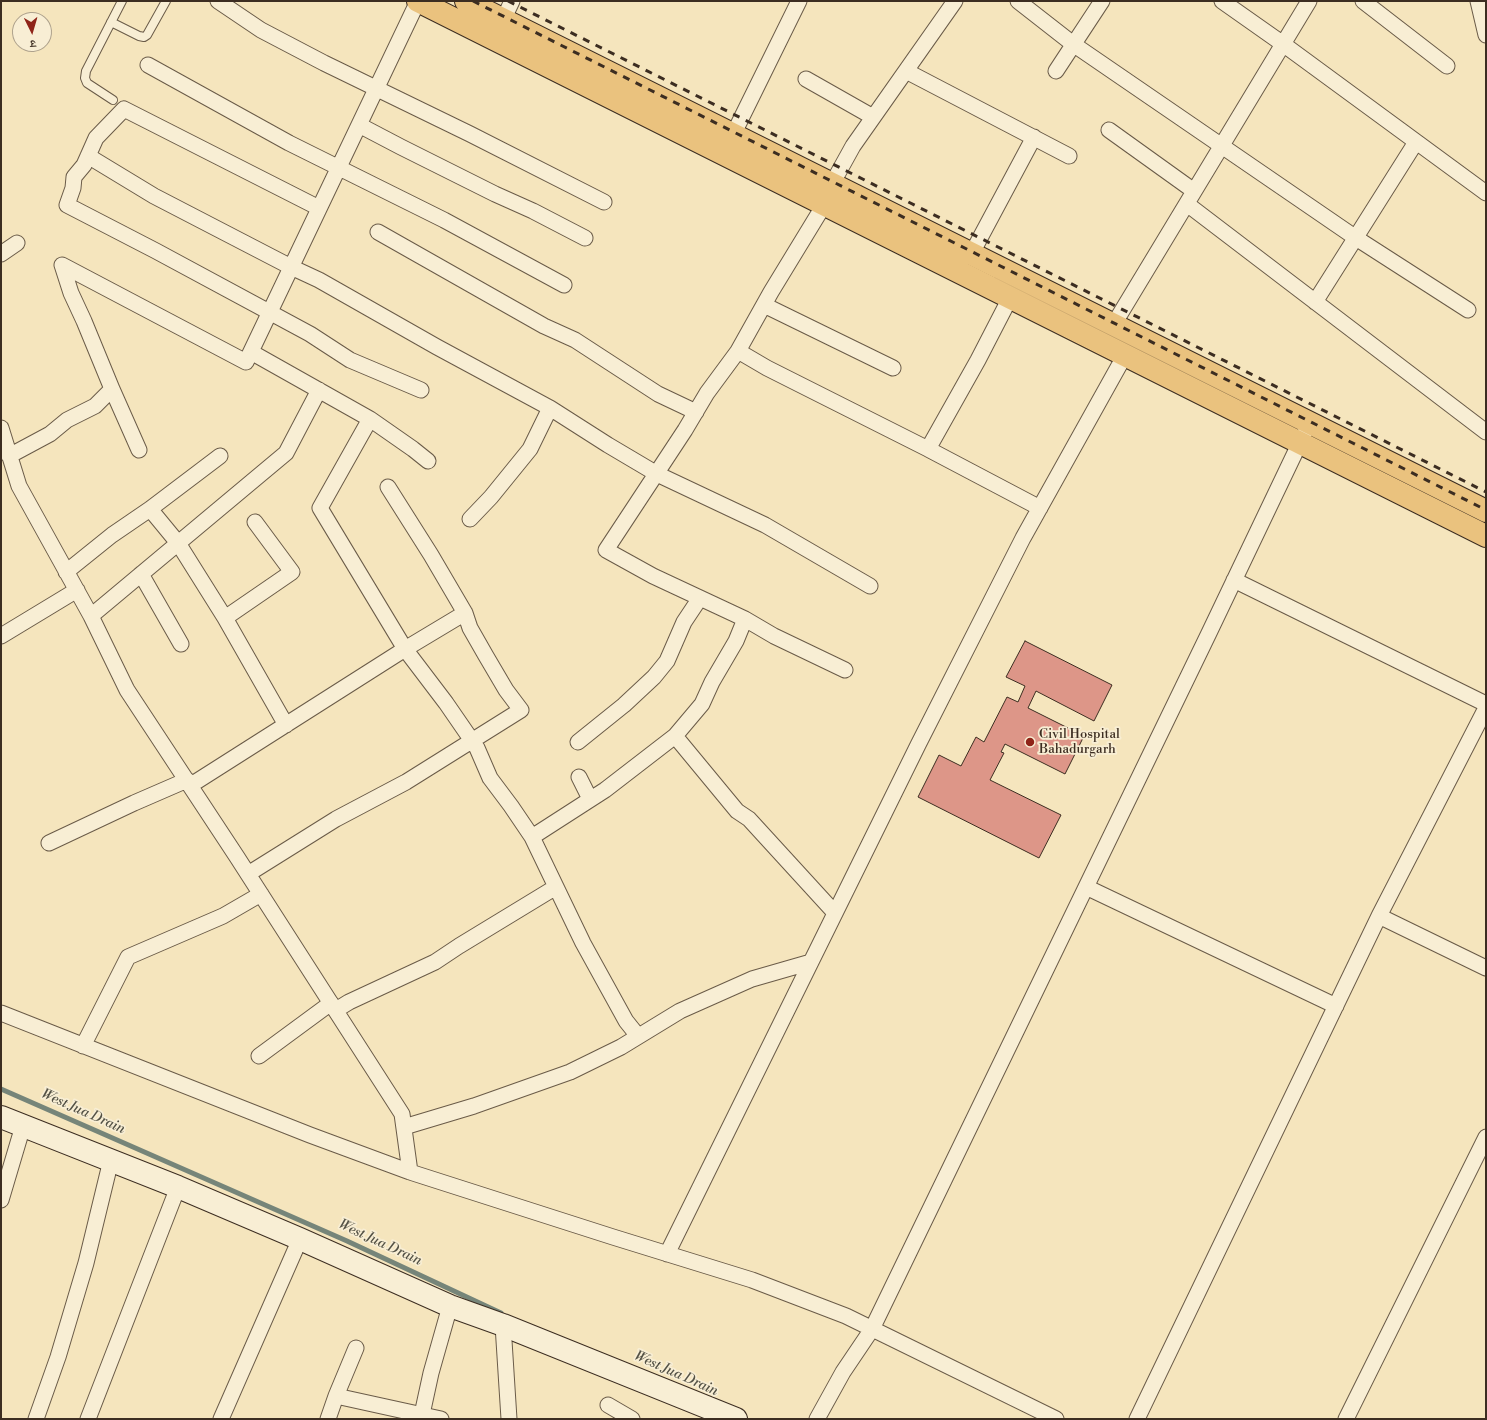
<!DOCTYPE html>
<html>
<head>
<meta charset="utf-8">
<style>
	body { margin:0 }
	#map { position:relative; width:1487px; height:1420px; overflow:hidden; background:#f5e5bd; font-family:"Libre Bodoni","Noto Serif Devanagari",serif }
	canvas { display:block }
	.frame { position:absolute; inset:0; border:2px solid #3c2d21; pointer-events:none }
	.north { position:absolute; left:12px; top:12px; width:40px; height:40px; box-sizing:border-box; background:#f8eed4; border:1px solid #ada18c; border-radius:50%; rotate:175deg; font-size:11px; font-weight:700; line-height:16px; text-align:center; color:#3c2d21 }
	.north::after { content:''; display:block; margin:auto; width:14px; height:18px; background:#8f2418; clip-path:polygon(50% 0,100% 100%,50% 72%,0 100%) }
</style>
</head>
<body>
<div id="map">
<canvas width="1487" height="1420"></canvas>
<div class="frame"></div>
<div class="north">उ</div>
</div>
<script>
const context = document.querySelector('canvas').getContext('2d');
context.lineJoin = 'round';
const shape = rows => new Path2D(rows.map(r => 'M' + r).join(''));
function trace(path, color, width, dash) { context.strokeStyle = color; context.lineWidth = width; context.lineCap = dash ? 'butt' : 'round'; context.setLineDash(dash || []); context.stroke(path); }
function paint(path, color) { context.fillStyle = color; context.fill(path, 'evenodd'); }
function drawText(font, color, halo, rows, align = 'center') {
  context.font = font + ' "Libre Bodoni",serif'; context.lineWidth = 3.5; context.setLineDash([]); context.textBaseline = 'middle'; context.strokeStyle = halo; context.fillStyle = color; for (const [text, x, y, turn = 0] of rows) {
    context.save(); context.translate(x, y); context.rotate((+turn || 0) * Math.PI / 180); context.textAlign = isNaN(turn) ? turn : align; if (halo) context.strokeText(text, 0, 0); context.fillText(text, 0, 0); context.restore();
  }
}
trace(shape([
	[1,1089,347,1241,501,1313]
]), '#768579', 5);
const building = shape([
	[1025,641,1112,685,1094,721,1036,691,1028,708,1084,736,1065,774,1005,744,1001,752,1004,753,990,780,1061,815,1039,858,918,797,939,755,961,766,976,737,984,742,1007,697,1018,702,1025,686,1006,677,1025,641]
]);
paint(building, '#dd9688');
trace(building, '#3c2d21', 1);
const service = shape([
	[111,22,139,36,144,37,147,35,166,1],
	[113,100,87,83,85,78,86,71,122,1]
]);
const minor = shape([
	[218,1,261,30,324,63,470,134,604,202],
	[955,1,853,146,832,184,824,205,771,292,738,351,767,368,928,449,978,360,1010,298],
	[1018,1,1073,44,1356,238,1468,310],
	[1222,1,1283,44,1486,193],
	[1363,1,1447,66],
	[1478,1,1486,35],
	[503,20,512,1],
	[148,65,289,143,444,220,564,285],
	[906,71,1069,156],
	[1056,71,1102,1],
	[806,79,873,117],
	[359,125,401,147,495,194,533,211,585,238],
	[1109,130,1194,191],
	[733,135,799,1],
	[88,156,154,196,291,267,319,280,437,347,550,408,608,445,657,474,765,525,870,586],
	[1187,204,1486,432],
	[319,208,124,109,96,138,84,165,74,177,73,188,67,205,156,251,310,334,350,360,421,390],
	[378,232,544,326,575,340,658,394,696,412],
	[972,253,1034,137],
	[1,254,17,243],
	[1315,302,1416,142],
	[764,305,893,368],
	[1114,324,1309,1],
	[738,351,707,393,685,430,606,550,653,576,745,619,774,636,845,670],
	[112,389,139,450],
	[370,419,413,449,428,461],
	[1,428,19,486,91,616,127,690,237,857,402,1114,410,1172],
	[928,449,1040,508],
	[9,456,50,434,67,420,95,406,112,389,84,321,71,293,62,265,246,362,418,1],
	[388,487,431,555,465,613,405,649,446,703,477,748,490,778,511,806,532,837,583,943,626,1021,638,1036],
	[150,509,178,543,225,618],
	[470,519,491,497,530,449,550,408],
	[255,522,292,572,225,618,286,725],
	[66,572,112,535,150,509,220,456],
	[141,574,181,644],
	[1234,580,1486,704],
	[91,616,286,453,319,390],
	[1,636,77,590],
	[675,736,737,811,749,819,835,913],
	[578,742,624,705,654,677,667,661,684,622,700,598],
	[579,777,590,799],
	[191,785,405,649,320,508,370,419,251,352],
	[532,837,605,790,675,736,702,704,712,682,736,641,745,619],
	[49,843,134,803,187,780],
	[248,874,336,819,406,782,521,710,506,690,486,656,470,628,465,613],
	[1086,887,1336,1006],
	[1379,916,1486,968],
	[336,1010,349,1002,435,962,459,946,556,887],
	[1,1013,310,1135,410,1172,613,1237,752,1280,846,1316,1056,1419],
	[83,1046,128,957,223,916,261,894],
	[259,1056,331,1003],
	[404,1127,474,1106,570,1072,621,1047,680,1011,752,979,811,962],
	[1,1200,23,1126],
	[667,1254,918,745,1023,538,1125,355],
	[503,1325,509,1419],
	[336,1396,356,1348],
	[608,1405,632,1419],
	[36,1419,58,1357,86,1263,111,1160],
	[88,1419,178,1187],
	[221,1419,300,1239],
	[328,1419,336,1396,441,1419],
	[421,1419,431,1373,450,1306],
	[817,1419,843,1372,872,1329,1209,633,1304,434],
	[1137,1419,1379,916,1486,708],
	[1346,1419,1486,1137]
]);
const secondary = shape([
	[1,1117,178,1187,300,1239,450,1306,503,1325,736,1419]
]);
const primary = shape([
	[418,1,1486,536],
	[466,1,1486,511]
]);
trace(service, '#6a5b48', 10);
trace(minor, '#6a5b48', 17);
trace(secondary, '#3c2d21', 24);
trace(primary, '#3c2d21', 24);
trace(service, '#f8eed4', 8);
trace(minor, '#f8eed4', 15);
trace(secondary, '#f8eed4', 22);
trace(primary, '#eac27e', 22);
trace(shape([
	[473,1,1486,510],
	[508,1,1486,492]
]), '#3c2d21', 3, [7, 7]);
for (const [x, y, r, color] of [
	[1030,742,5,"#8f2418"]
]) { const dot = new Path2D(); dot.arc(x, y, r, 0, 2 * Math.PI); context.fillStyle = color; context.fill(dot); trace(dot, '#f8eed4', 1.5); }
drawText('13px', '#3c2d21', '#f8eed4', [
	["Civil Hospital",1039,735],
	["Bahadurgarh",1039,750]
], 'left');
drawText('italic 14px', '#545246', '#f8eed4', [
	["West Jua Drain",83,1112,24],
	["West Jua Drain",380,1243,25],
	["West Jua Drain",676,1374,24]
]);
</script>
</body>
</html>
